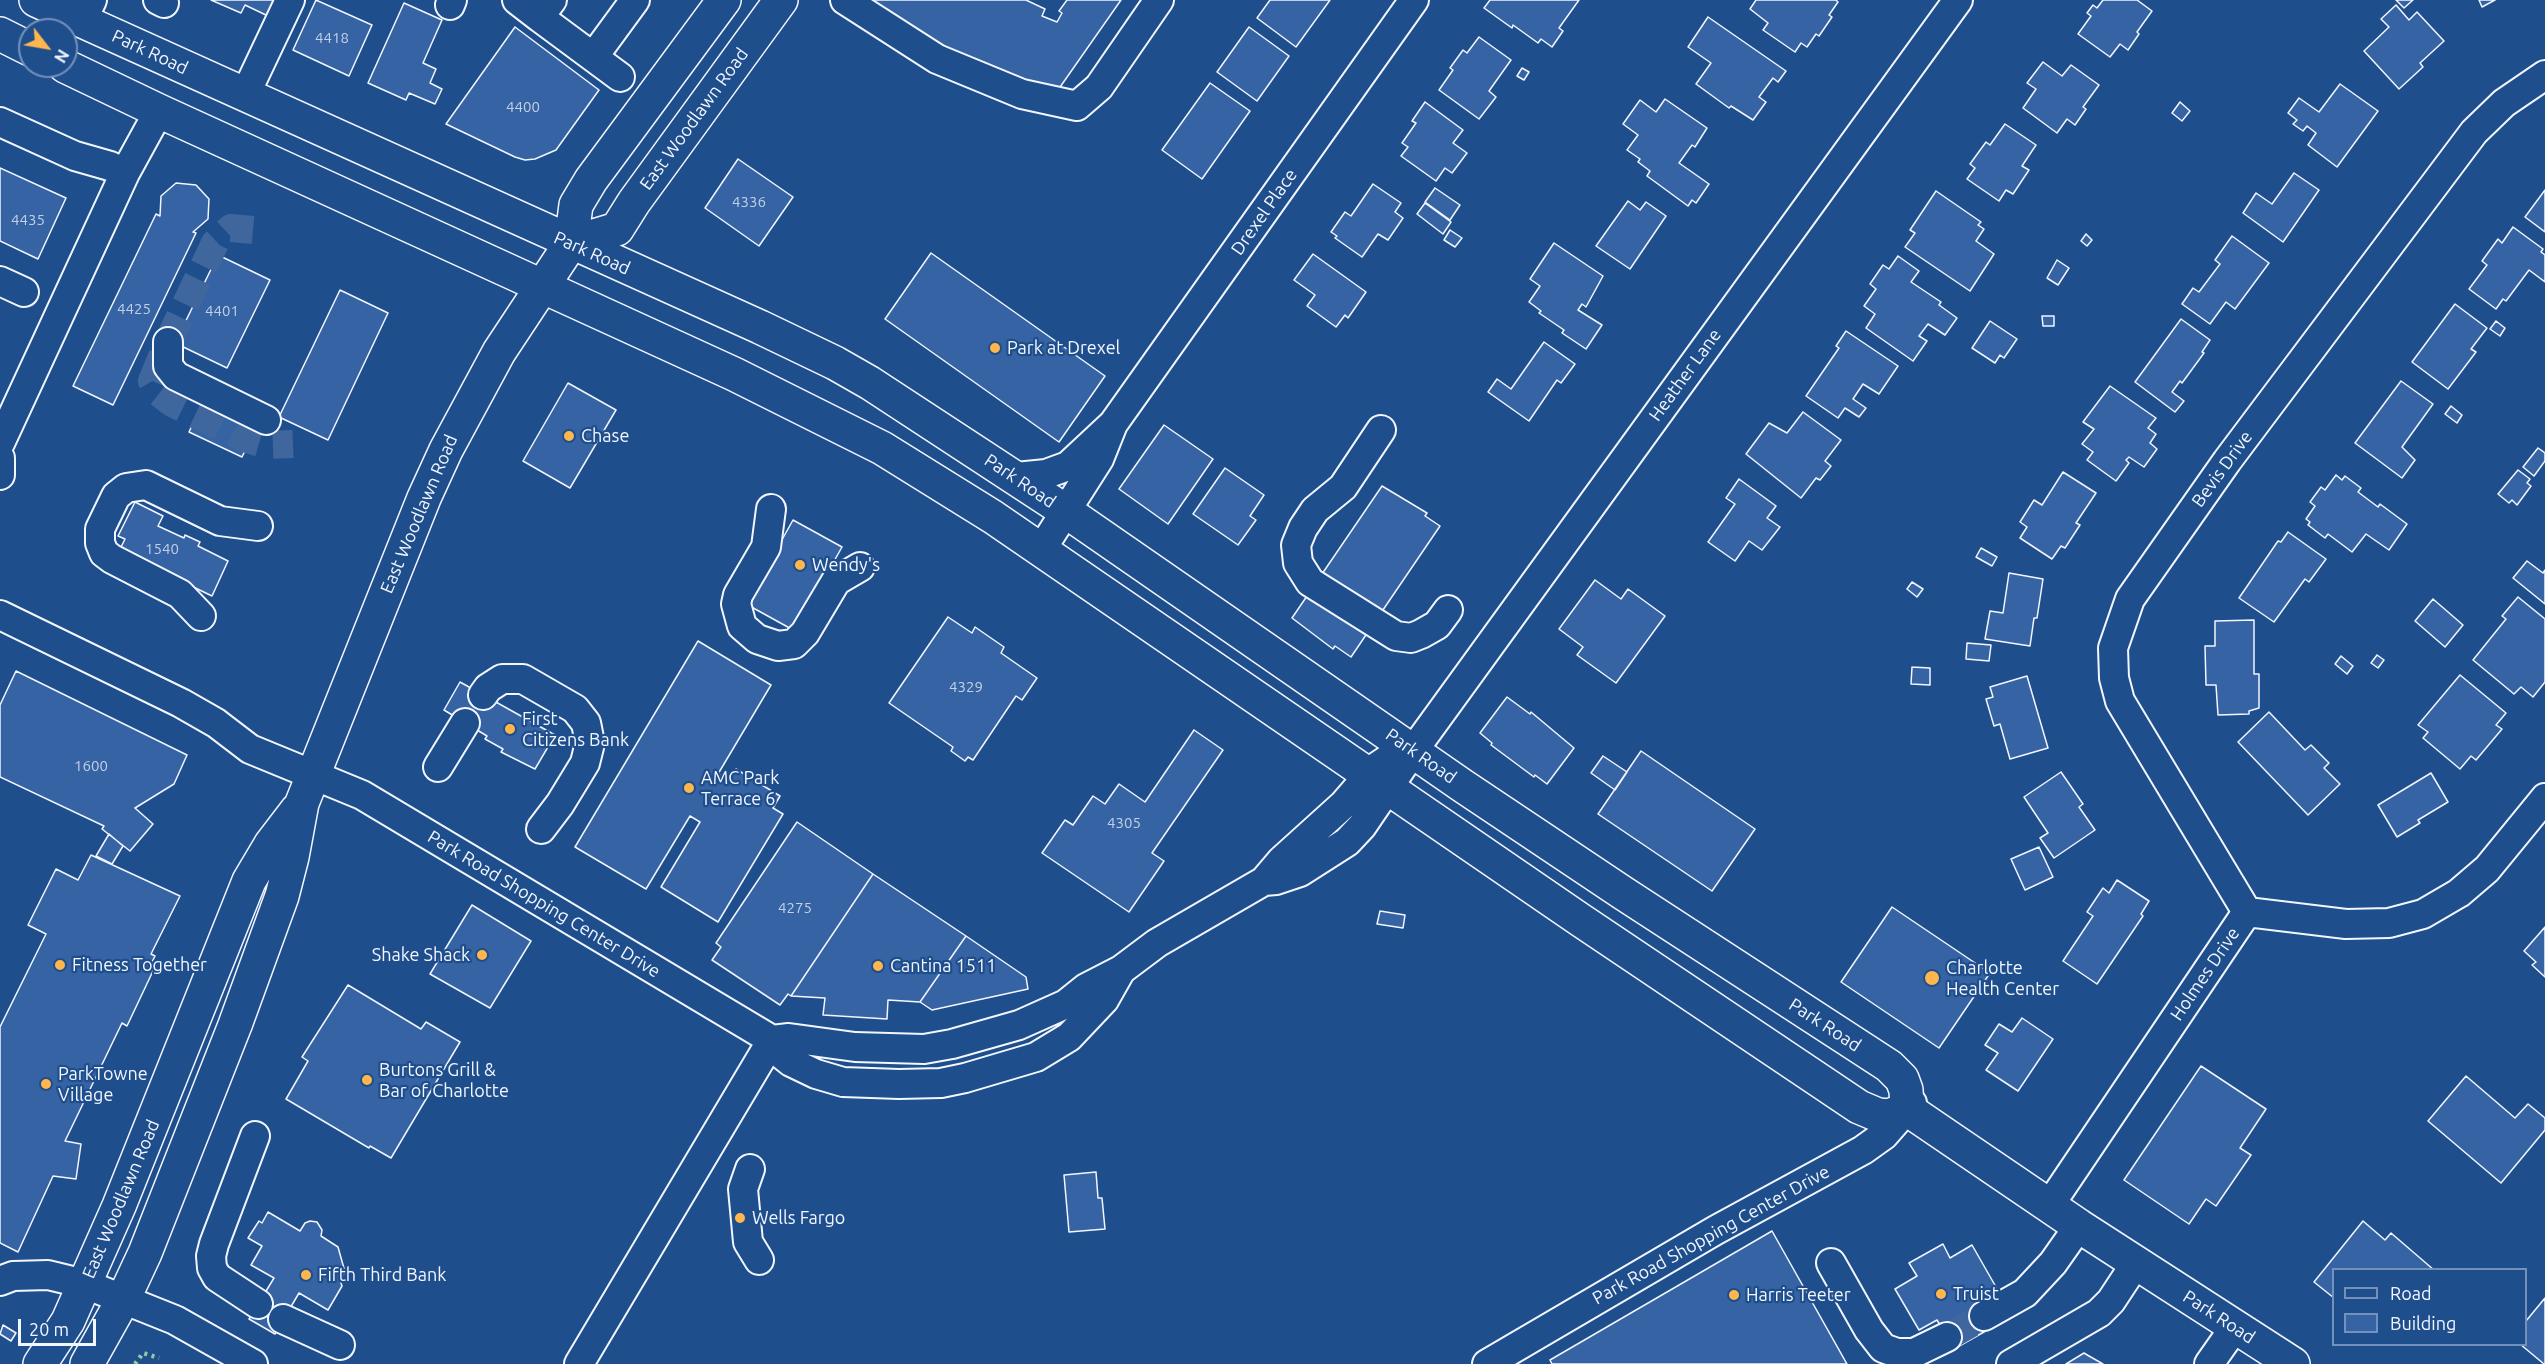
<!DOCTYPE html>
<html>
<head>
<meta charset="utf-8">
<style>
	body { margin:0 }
	#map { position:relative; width:2545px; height:1364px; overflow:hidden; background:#1f4e8c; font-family:Ubuntu,sans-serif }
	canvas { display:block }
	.legend { position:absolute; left:2332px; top:1268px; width:195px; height:78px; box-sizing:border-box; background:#1f4e8c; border:2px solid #7391ba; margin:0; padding:8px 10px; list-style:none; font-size:18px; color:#f2f6ff }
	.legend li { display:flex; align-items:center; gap:12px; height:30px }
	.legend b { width:30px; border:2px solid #7391ba }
	.north { position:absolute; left:18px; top:18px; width:60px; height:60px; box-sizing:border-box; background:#1f4e8c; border:2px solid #7391ba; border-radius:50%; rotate:121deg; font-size:16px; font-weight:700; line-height:24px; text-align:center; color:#f2f6ff }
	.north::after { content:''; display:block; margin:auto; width:21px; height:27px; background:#ffb74d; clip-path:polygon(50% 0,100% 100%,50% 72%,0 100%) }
	.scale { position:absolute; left:18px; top:1319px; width:78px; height:27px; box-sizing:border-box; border:3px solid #f2f6ff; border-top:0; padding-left:8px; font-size:18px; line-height:21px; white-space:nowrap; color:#f2f6ff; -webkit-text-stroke:4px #1f4e8c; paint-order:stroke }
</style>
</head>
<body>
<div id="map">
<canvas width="2545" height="1364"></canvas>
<ul class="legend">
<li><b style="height:8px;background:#1f4e8c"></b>Road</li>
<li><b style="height:16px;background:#3563a3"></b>Building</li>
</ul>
<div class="north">N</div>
<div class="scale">20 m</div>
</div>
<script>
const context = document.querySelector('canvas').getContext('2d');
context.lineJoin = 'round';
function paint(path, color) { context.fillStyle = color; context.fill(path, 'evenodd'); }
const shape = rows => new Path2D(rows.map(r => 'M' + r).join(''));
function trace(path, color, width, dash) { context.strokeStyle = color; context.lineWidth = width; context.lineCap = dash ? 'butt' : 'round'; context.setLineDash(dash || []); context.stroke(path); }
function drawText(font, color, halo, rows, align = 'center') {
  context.font = font + ' Ubuntu,sans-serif'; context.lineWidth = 4.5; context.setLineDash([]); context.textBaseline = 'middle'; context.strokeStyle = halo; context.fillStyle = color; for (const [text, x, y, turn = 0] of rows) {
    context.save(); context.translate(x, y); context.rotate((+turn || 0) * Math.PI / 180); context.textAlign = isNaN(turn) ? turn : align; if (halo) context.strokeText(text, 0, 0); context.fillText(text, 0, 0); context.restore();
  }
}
const building = shape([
	[211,0,275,0,268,16,245,5,241,13,211,0],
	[316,0,372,25,349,76,293,50,316,0],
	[856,0,1026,0,1045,9,1042,16,1057,22,1062,13,1059,11,1067,0,1121,0,1051,100,894,27,856,0],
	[1270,0,1330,0,1296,47,1257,18,1270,0],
	[1490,0,1579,0,1559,28,1563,31,1552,47,1541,39,1538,43,1513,25,1512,28,1484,8,1490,0],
	[1756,0,1836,0,1838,2,1829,15,1832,17,1819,36,1816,34,1807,47,1801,43,1795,52,1763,30,1768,23,1750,9,1756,0],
	[2103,0,2137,0,2152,11,2137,32,2139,34,2128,50,2120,44,2110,57,2078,34,2091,16,2087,13,2093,5,2097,8,2103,0],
	[2396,0,2413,0,2404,8,2396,0],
	[2479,0,2495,0,2482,7,2479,0],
	[404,3,442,20,423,63,436,69,430,83,442,89,435,104,409,93,406,100,368,83,404,3],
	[2396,5,2409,20,2417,12,2444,41,2420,63,2423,67,2399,89,2364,51,2389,27,2381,19,2396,5],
	[1708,17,1786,71,1778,82,1773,78,1759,97,1766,102,1753,120,1731,106,1729,108,1696,84,1711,63,1688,47,1708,17],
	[515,27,599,90,556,150,535,159,525,160,515,157,446,124,515,27],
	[1249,27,1289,56,1257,101,1217,72,1249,27],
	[1479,37,1511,60,1489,91,1496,97,1479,119,1439,90,1453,70,1450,68,1463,50,1467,53,1479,37],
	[2043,62,2062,76,2071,65,2099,85,2083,107,2086,109,2075,125,2067,119,2057,133,2023,108,2036,89,2027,83,2043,62],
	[1522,68,1529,72,1524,80,1517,76,1522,68],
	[1210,83,1250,111,1202,179,1162,150,1210,83],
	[2340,84,2378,111,2337,167,2308,145,2316,133,2307,126,2303,131,2293,124,2297,120,2288,113,2299,98,2319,112,2340,84],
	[1665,99,1707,128,1695,147,1692,145,1679,163,1709,184,1696,203,1692,200,1688,206,1647,176,1650,171,1638,162,1640,159,1627,150,1638,135,1623,124,1640,100,1656,112,1665,99],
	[1425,102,1463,130,1453,143,1467,153,1452,173,1445,168,1436,181,1401,156,1408,147,1402,143,1416,123,1412,121,1425,102],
	[2180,102,2190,111,2182,121,2172,113,2180,102],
	[2005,124,2036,145,2022,166,2029,170,2013,194,2006,190,1999,201,1967,179,1975,168,1970,164,1986,142,1990,145,2005,124],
	[738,159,793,197,759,246,705,208,738,159],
	[0,168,66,198,38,259,0,241,0,168],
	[2294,173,2319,190,2283,242,2243,213,2256,193,2272,204,2294,173],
	[176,183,196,185,209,199,208,219,193,232,196,233,113,405,73,386,156,214,160,216,161,196,176,183],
	[1373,184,1401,203,1395,212,1403,218,1388,240,1378,234,1362,257,1335,238,1337,236,1331,232,1345,212,1351,216,1373,184],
	[1435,188,1460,205,1450,220,1425,202,1435,188],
	[2545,190,2545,232,2525,217,2545,190],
	[1936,191,1981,222,1978,225,1984,229,1976,241,1994,254,1970,291,1905,247,1915,233,1910,230,1936,191],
	[1628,201,1640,210,1646,202,1666,216,1630,269,1596,246,1628,201],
	[1425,203,1451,222,1443,234,1417,214,1425,203],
	[2513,227,2543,249,2541,252,2545,255,2545,282,2529,270,2506,301,2503,299,2496,309,2469,289,2487,265,2482,261,2498,239,2502,243,2513,227],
	[1450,230,1462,238,1455,247,1444,240,1450,230],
	[2086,234,2092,240,2087,246,2081,241,2086,234],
	[2232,236,2269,263,2235,309,2226,302,2210,324,2182,304,2193,288,2199,292,2220,264,2215,260,2232,236],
	[1554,243,1603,276,1586,307,1582,304,1578,310,1602,325,1586,349,1562,333,1564,330,1539,313,1541,311,1529,302,1540,286,1530,279,1554,243],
	[931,253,1105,376,1059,442,885,319,931,253],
	[1313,254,1366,292,1348,318,1345,315,1336,327,1307,306,1315,295,1294,280,1313,254],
	[218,255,270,280,227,368,175,343,218,255],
	[1898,256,1919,271,1911,282,1941,302,1939,305,1957,318,1945,335,1928,324,1919,336,1927,341,1913,361,1866,328,1875,314,1864,306,1876,289,1870,284,1883,265,1889,269,1898,256],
	[2057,260,2069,268,2058,285,2047,278,2057,260],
	[340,290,388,313,328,440,279,417,340,290],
	[2455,304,2487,328,2471,349,2476,352,2448,389,2412,362,2455,304],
	[2042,316,2054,316,2054,326,2043,326,2042,316],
	[2181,319,2210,340,2202,352,2204,353,2182,383,2180,381,2172,392,2184,401,2175,412,2135,382,2181,319],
	[1990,321,2017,339,2004,358,2000,355,1995,363,1972,348,1990,321],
	[2496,321,2505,328,2500,336,2490,329,2496,321],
	[1846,331,1898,366,1879,394,1863,384,1853,399,1866,408,1859,417,1845,408,1838,418,1806,396,1839,348,1836,346,1846,331],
	[1544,342,1575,364,1561,383,1557,380,1529,421,1488,392,1497,379,1511,389,1544,342],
	[2401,381,2433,404,2402,447,2415,460,2402,478,2355,443,2401,381],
	[568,383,616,410,570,488,523,461,568,383],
	[2110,386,2156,418,2148,428,2156,434,2150,443,2157,449,2144,467,2129,457,2126,460,2129,463,2116,481,2087,460,2093,452,2082,444,2094,429,2083,422,2110,386],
	[203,402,256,428,242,457,189,432,203,402],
	[2451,406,2462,415,2457,423,2445,414,2451,406],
	[1803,412,1841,440,1825,461,1831,466,1820,480,1816,478,1801,498,1746,454,1769,423,1787,433,1803,412],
	[1164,425,1213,459,1168,524,1119,489,1164,425],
	[2538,448,2545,453,2545,461,2534,476,2523,467,2538,448],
	[1225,468,1264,495,1250,516,1256,520,1238,545,1193,514,1225,468],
	[2518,470,2530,479,2527,483,2531,486,2517,505,2512,500,2509,503,2498,494,2518,470],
	[2063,472,2096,493,2076,523,2080,525,2065,548,2061,546,2052,559,2020,538,2027,527,2020,522,2034,500,2042,505,2063,472],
	[2336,475,2342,480,2345,476,2361,488,2358,492,2378,507,2380,504,2407,524,2389,550,2366,534,2352,552,2328,534,2325,538,2308,525,2310,522,2306,519,2315,506,2310,502,2321,487,2325,490,2336,475],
	[1739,479,1776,506,1767,518,1780,527,1762,550,1749,541,1735,561,1708,542,1735,504,1726,498,1739,479],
	[1382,486,1427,513,1425,516,1440,526,1351,657,1335,646,1333,649,1292,618,1382,486],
	[135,502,163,516,158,526,184,538,185,535,200,542,198,546,228,561,212,596,119,551,125,539,118,536,135,502],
	[793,520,842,547,795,631,746,604,793,520],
	[2288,532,2326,559,2309,582,2305,579,2274,622,2239,598,2278,541,2281,542,2288,532],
	[1981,548,1997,557,1992,566,1976,557,1981,548],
	[2527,561,2543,573,2545,570,2545,604,2513,578,2527,561],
	[2009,573,2043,579,2037,618,2034,618,2030,646,1985,639,1990,611,2003,613,2009,573],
	[1595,580,1621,599,1628,589,1665,616,1616,683,1577,655,1583,647,1559,629,1595,580],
	[1912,582,1923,589,1917,597,1907,589,1912,582],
	[2518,597,2545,619,2545,682,2533,697,2521,687,2514,694,2473,660,2506,619,2502,616,2518,597],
	[2433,599,2463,625,2445,647,2415,621,2433,599],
	[948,617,972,633,975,627,1004,647,1001,653,1037,678,1022,700,1016,696,973,760,968,757,965,761,951,751,953,747,889,703,948,617],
	[2254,620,2254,674,2259,674,2259,708,2249,711,2249,714,2218,715,2216,685,2206,685,2205,646,2215,646,2215,621,2254,620],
	[698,641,771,685,718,774,729,780,736,769,780,796,773,808,783,814,718,922,661,887,700,822,690,816,646,889,575,847,698,641],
	[1967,643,1991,645,1989,661,1966,659,1967,643],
	[2377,655,2384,660,2378,668,2371,663,2377,655],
	[2341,656,2353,666,2347,674,2335,664,2341,656],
	[1912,667,1930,668,1930,685,1911,684,1912,667],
	[16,671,187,755,174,784,135,808,153,824,130,851,102,829,104,826,0,777,0,705,16,671],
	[2460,675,2506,713,2496,725,2502,729,2476,760,2471,756,2460,769,2423,738,2428,732,2418,725,2460,675],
	[2027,676,2048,748,2010,759,2000,724,1994,726,1986,699,1993,697,1990,687,2027,676],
	[460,682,555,735,535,769,501,752,503,749,485,739,487,736,444,710,460,682],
	[1507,697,1530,714,1531,712,1574,748,1547,784,1535,775,1534,777,1491,745,1492,743,1480,733,1507,697],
	[2269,712,2305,750,2311,745,2329,763,2324,768,2340,784,2308,815,2238,742,2269,712],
	[1194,730,1223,750,1152,853,1164,861,1129,912,1042,853,1065,820,1073,825,1093,796,1105,804,1119,784,1145,802,1194,730],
	[1641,751,1755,829,1712,891,1598,814,1641,751],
	[1603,756,1627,772,1615,790,1591,773,1603,756],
	[2061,772,2083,804,2079,807,2095,830,2054,858,2040,838,2048,833,2024,797,2061,772],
	[2431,773,2448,802,2418,820,2420,823,2397,837,2378,805,2431,773],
	[797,822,873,874,791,996,788,994,780,1005,712,960,721,947,716,943,797,822],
	[109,834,123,846,112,864,96,856,109,834],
	[2039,847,2053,877,2025,890,2011,859,2039,847],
	[91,855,180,896,151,954,155,956,149,968,153,971,127,1026,122,1023,65,1141,81,1144,76,1179,53,1176,18,1252,0,1243,0,1027,46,934,28,925,56,869,78,880,91,855],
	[873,874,966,936,920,1002,888,1000,887,1019,823,1015,825,998,791,996,873,874],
	[2117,880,2149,901,2141,914,2143,916,2097,984,2063,961,2093,916,2087,912,2103,888,2109,893,2117,880],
	[472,905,531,941,490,1008,430,974,472,905],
	[1892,907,1990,973,1939,1048,1841,982,1892,907],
	[1380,911,1405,915,1403,928,1377,924,1380,911],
	[2545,927,2545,977,2532,965,2536,962,2524,951,2545,927],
	[966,936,1026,977,1028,989,932,1010,920,1002,966,936],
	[348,985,421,1029,426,1022,460,1042,391,1158,370,1146,369,1148,286,1099,308,1061,302,1057,348,985],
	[2022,1018,2053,1039,2018,1091,1986,1070,1998,1053,1985,1045,1999,1024,2012,1032,2022,1018],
	[2201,1066,2266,1109,2240,1148,2251,1155,2216,1206,2206,1199,2189,1224,2124,1180,2201,1066],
	[2466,1076,2515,1118,2528,1104,2545,1118,2545,1130,2501,1183,2428,1121,2466,1076],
	[1096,1172,1098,1198,1102,1198,1105,1229,1069,1232,1064,1175,1096,1172],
	[268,1212,300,1231,305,1223,310,1221,317,1222,322,1230,321,1236,338,1247,345,1272,340,1280,342,1286,328,1310,299,1293,275,1334,249,1319,274,1278,251,1265,262,1246,248,1238,259,1221,262,1223,268,1212],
	[2363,1221,2385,1240,2391,1233,2434,1270,2334,1270,2334,1298,2314,1282,2363,1221],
	[1772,1231,1847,1364,1552,1364,1550,1360,1772,1231],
	[1943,1244,1950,1258,1972,1245,1996,1287,1975,1299,1991,1328,1954,1349,1937,1320,1919,1330,1895,1289,1917,1276,1909,1263,1943,1244],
	[2545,1298,2545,1364,2544,1364,2520,1344,2526,1344,2526,1321,2545,1298],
	[3,1325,16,1333,11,1341,0,1334,3,1325],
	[2084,1353,2089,1356,2103,1364,2066,1364,2084,1353]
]);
paint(building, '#3563a3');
trace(building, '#f2f6ff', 1.5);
trace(shape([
	[253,230,231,228,215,243,168,342,152,381,159,393,172,403,244,438,268,445,293,444],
	[1947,1337,1984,1316]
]), '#3f679d', 28, [28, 14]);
const minor = shape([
	[158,0,164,3],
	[517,0,539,17],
	[552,0,539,17,620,77],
	[845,0,937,59,1022,94,1077,106,1099,87,1159,0],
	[450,5,452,0],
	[82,21,92,0],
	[594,56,635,0],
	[245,95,290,0],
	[0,122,75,156,110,166,125,173],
	[0,281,24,292],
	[168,342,168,366,176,376,266,420],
	[1113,424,1414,0],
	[1381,430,1343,487,1315,510,1303,528,1296,545,1298,563,1310,582,1396,636,1411,638,1421,634,1437,625,1448,610],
	[0,443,125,173,159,111],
	[0,458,0,475],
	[1016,477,1046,474,1068,466,1113,424,1099,459,1041,550],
	[771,509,766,547,738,595,736,604,742,626,757,639,778,646,794,644,805,633,836,581,860,567],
	[0,615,181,703,216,723,250,749,362,795,772,1040,579,1364],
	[201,616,180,594,112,559,104,553,100,543,100,529,116,496,126,488,146,485,220,521,258,526],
	[483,695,488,688,502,679,523,679,575,709,586,723,590,743,585,763,560,804,541,829],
	[1413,751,1958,0],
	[1413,751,1362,826,1347,842,1300,872,1276,880,1264,881,1281,861,1344,804,1375,768,1393,756,1413,751],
	[438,767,465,723],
	[2247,912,2120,701,2114,678,2113,648,2130,599,2227,461,2474,132,2504,103,2545,75],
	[1121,970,1104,1000,1069,1037,1036,1057,965,1078,941,1083,899,1084,843,1082,816,1074,791,1062,781,1054,772,1040,789,1038,855,1047,924,1049,952,1044,1019,1025,1066,1004,1086,988,1121,970,1157,943,1264,881],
	[255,1136,214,1244,211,1256,212,1268,217,1277,258,1304],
	[750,1169,743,1189,748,1242,759,1260],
	[2049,1206,2247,912,2346,924,2389,923,2423,914,2459,893,2487,869,2545,798],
	[1831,1263,1869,1330,1883,1348,1897,1353,1914,1353,1947,1337],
	[0,1281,13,1276,48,1275,85,1284,175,1320,253,1364],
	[1984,1316,2025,1293,2053,1263,2079,1226],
	[283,1319,340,1345],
	[1487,1364,1716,1230,1863,1150,1884,1135,1912,1103],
	[2011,1364,2099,1313,2111,1301,2136,1263],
	[2209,1364,2235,1327]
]);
const major = shape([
	[36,0,760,327,835,363,870,383,1067,512,1463,786,1623,893,1889,1066,1902,1079,1906,1090,1907,1109],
	[0,34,30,49],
	[65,66,159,111,734,374,882,448,993,517,1579,919,1859,1107,1878,1115,1889,1116,1907,1109],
	[571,243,617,229,634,202,781,0],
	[1907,1109,2079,1226,2293,1364],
	[40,1364,68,1321,119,1206,249,881,271,844,297,810],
	[87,1364,124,1298,145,1253,235,1025,282,896,292,857,302,803,424,498,446,450,499,352,571,243,576,205,591,180,724,0]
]);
trace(minor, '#f2f6ff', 32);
trace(major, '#f2f6ff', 36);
trace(minor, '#1f4e8c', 28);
trace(major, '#1f4e8c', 33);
trace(shape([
	[135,1364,143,1353,159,1358]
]), '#97c8a6', 4.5, [3, 4.5]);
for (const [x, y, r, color] of [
	[995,348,6,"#ffb74d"],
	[569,436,6,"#ffb74d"],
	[800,565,6,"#ffb74d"],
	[510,729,6,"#ffb74d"],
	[689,788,6,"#ffb74d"],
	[482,955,6,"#ffb74d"],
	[60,965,6,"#ffb74d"],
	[878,966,6,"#ffb74d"],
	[1932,978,8,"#ffb74d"],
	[367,1080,6,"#ffb74d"],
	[46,1084,6,"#ffb74d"],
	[740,1218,6,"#ffb74d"],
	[306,1275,6,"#ffb74d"],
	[1941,1294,6,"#ffb74d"],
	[1734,1295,6,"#ffb74d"]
]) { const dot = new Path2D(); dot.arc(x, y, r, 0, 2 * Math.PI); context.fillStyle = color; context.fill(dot); trace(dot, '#1f4e8c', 2); }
drawText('15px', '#c3d1e8', null, [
	["4418",332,38],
	["4400",523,107],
	["4336",749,202],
	["4435",28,220],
	["4425",134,309],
	["4401",222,311],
	["1540",162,549],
	["4329",966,687],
	["1600",91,766],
	["4305",1124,823],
	["4275",795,908]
]);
drawText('18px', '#f2f6ff', '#1f4e8c', [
	["Park Road",150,52,25],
	["East Woodlawn Road",694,119,-54],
	["Drexel Place",1264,212,-55],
	["Park Road",592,253,24],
	["Heather Lane",1685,375,-54],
	["Bevis Drive",2222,469,-54],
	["Park Road",1020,481,34],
	["East Woodlawn Road",419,514,-67],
	["Park Road",1421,756,35],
	["Park Road Shopping Center Drive",544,904,31],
	["Holmes Drive",2205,974,-56],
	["Park Road",1825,1025,33],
	["East Woodlawn Road",121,1199,-67],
	["Park Road Shopping Center Drive",1711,1235,-29],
	["Park Road",2219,1317,33]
]);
drawText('18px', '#f2f6ff', '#1f4e8c', [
	["Park at Drexel",1007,348],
	["Chase",581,436],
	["Wendy's",812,565],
	["First",522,719],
	["Citizens Bank",522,740],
	["AMC Park",701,778],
	["Terrace 6",701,799],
	["Shake Shack",470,955,"right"],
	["Fitness Together",72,965],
	["Cantina 1511",890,966],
	["Charlotte",1946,968],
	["Health Center",1946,989],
	["Burtons Grill &",379,1070],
	["Bar of Charlotte",379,1091],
	["ParkTowne",58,1074],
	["Village",58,1095],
	["Wells Fargo",752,1218],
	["Fifth Third Bank",318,1275],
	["Truist",1953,1294],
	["Harris Teeter",1746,1295]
], 'left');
</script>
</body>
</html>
